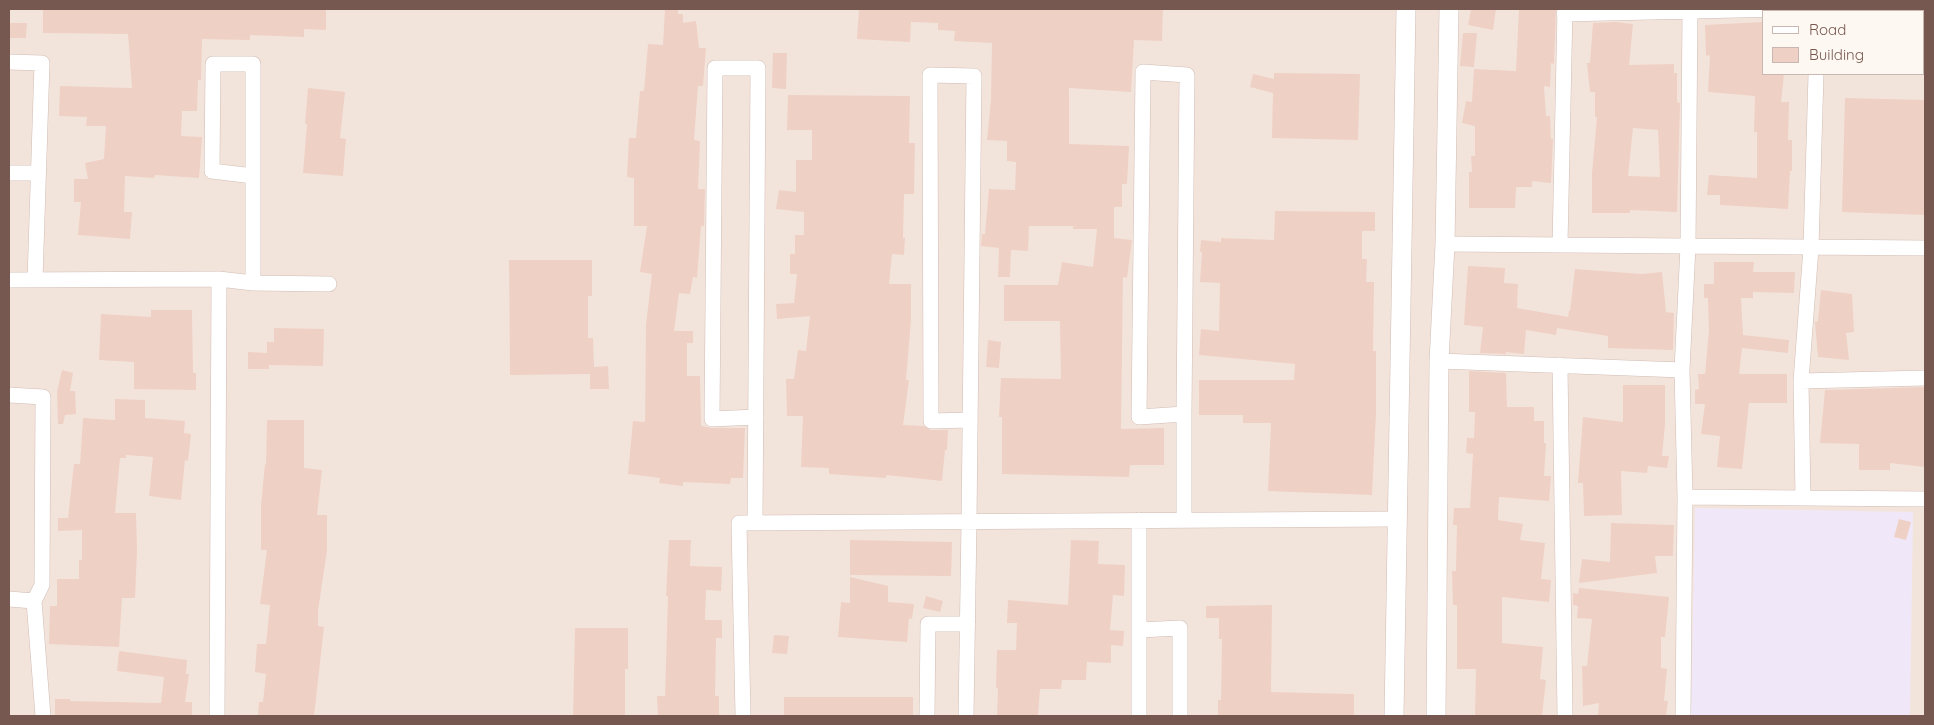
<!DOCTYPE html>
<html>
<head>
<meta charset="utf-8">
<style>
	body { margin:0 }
	#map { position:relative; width:1934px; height:725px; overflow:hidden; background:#fcf3ec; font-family:Quicksand,sans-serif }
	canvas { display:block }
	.frame { position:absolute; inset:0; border:10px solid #765850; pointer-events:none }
	.legend { position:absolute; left:1762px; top:10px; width:162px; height:65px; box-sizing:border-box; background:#fef8f2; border:1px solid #c8b8b1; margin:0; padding:6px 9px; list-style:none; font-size:15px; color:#765850 }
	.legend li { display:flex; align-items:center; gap:10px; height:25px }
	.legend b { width:25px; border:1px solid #c8b8b1 }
</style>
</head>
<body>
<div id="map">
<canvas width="1934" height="725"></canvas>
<div class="frame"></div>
<ul class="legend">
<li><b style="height:6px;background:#fff"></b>Road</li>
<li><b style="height:14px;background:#efd0c5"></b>Building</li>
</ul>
</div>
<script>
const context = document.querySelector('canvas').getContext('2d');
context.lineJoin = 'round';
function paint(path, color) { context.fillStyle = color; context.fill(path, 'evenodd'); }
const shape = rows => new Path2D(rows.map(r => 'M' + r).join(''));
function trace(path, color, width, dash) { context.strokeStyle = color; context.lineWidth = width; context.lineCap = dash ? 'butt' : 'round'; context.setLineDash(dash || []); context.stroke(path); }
paint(shape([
	[9,9,1925,9,1925,716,9,716],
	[1763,11,1923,11,1923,74,1763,74]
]), '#f3e4db');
paint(shape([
	[1695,508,1913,512,1910,716,1691,716]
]), '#f0e8f8');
paint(shape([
	[43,9,326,9,326,30,304,29,304,37,250,35,250,40,202,39,201,80,198,80,197,111,182,111,181,136,202,137,199,178,155,175,154,178,125,176,124,212,132,212,130,239,78,235,81,202,74,202,74,179,88,179,85,163,104,159,106,126,86,126,87,117,59,116,60,86,132,88,128,34,43,33],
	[665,9,678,9,678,14,683,14,683,23,696,21,699,48,706,48,703,86,698,86,694,140,700,141,698,189,705,189,704,226,701,226,697,278,693,277,690,294,679,293,674,331,693,331,693,343,687,343,687,376,700,376,701,426,712,428,745,428,743,478,731,478,730,484,683,482,683,486,659,483,660,478,628,474,633,421,645,422,646,325,652,274,640,272,647,226,634,226,634,178,627,177,629,138,636,138,640,91,644,91,648,44,663,45],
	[859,9,1163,9,1162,41,1134,40,1131,92,1069,88,1069,144,1129,146,1127,184,1122,184,1122,207,1114,207,1114,238,1132,240,1127,278,1123,277,1121,429,1164,428,1164,465,1130,465,1129,477,1002,474,1002,417,999,417,1001,378,1061,379,1060,321,1004,321,1004,285,1058,285,1062,262,1093,267,1097,229,1073,229,1073,226,1029,226,1028,251,1011,250,1010,277,998,277,999,248,981,246,982,234,985,234,989,189,1015,190,1016,162,1007,161,1007,141,987,140,991,100,992,43,954,41,955,31,938,30,938,23,911,22,910,42,857,39],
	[1471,9,1496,9,1493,30,1468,25],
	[1519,9,1556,9,1554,64,1551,63,1550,87,1544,86,1546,116,1550,116,1551,139,1553,139,1551,183,1532,181,1532,187,1516,187,1515,208,1469,208,1469,172,1472,172,1471,156,1475,156,1475,126,1462,123,1466,101,1472,102,1474,69,1516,71],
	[1615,22,1633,24,1629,65,1674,64,1674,73,1677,73,1677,102,1680,103,1677,212,1630,210,1630,213,1592,213,1592,173,1597,117,1595,117,1595,92,1590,92,1587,63,1590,63,1593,23],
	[1633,128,1658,130,1660,177,1628,176],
	[1763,22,1763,74,1784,74,1781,102,1789,102,1788,140,1792,140,1792,171,1790,171,1788,209,1720,205,1720,195,1707,195,1709,175,1757,178,1757,132,1754,132,1755,96,1708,92,1710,55,1706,56,1705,25],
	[9,23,27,23,26,38,9,38],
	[1463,33,1477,33,1474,67,1460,66],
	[773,53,787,53,786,89,772,88],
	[1274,73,1360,74,1358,140,1272,138,1273,93,1250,87,1253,74,1274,79],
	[308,88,345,92,340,138,346,139,343,176,303,173,307,124,305,124],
	[788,95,910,96,909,143,915,143,914,194,904,194,903,238,905,238,904,255,892,254,889,284,911,284,911,320,906,380,909,380,903,425,923,426,931,430,948,430,947,450,945,450,942,481,886,475,886,478,829,474,829,468,801,467,803,416,787,416,786,379,794,379,798,350,806,351,810,316,777,319,776,304,794,303,797,274,790,274,790,254,795,254,795,235,804,235,804,212,776,209,779,190,796,192,796,160,812,160,812,130,787,130],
	[1845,98,1925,100,1925,215,1842,212],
	[1275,211,1375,212,1375,231,1362,231,1362,259,1367,259,1366,282,1374,282,1373,351,1376,351,1376,413,1372,495,1268,491,1271,423,1243,423,1243,415,1199,415,1199,380,1294,380,1295,364,1199,355,1201,329,1219,331,1220,283,1200,282,1202,252,1200,252,1201,240,1221,242,1221,238,1274,240],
	[509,260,592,260,592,296,588,296,588,338,593,338,594,367,608,366,609,389,590,389,590,374,510,375],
	[1714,262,1754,262,1753,272,1795,272,1794,293,1753,292,1753,298,1741,298,1743,335,1789,340,1788,353,1742,348,1739,374,1787,374,1787,403,1749,403,1742,469,1717,467,1720,436,1701,434,1705,404,1695,404,1695,390,1699,389,1698,374,1705,374,1709,331,1708,298,1704,298,1704,284,1714,284],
	[1468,266,1505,268,1504,283,1518,284,1517,308,1568,317,1569,311,1570,311,1575,269,1642,274,1662,272,1666,312,1674,313,1673,350,1608,348,1608,336,1557,328,1556,335,1526,330,1524,354,1506,352,1506,354,1480,353,1483,327,1464,325],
	[1821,290,1852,294,1854,332,1846,333,1849,360,1818,357,1815,322,1818,321],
	[151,310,192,310,193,373,196,373,196,390,134,389,134,362,99,360,101,314,151,317],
	[274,328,324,329,323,366,269,365,269,369,248,369,248,352,267,353,267,342,274,342],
	[988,340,1001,342,999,368,986,367],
	[62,370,73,373,70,391,75,391,76,414,65,415,63,424,58,424,57,392],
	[1469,371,1506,373,1507,407,1534,407,1534,421,1544,421,1544,443,1546,443,1544,476,1551,476,1549,501,1499,497,1498,520,1523,524,1520,540,1545,543,1541,579,1551,580,1549,602,1502,597,1502,643,1543,647,1540,679,1546,680,1542,716,1475,716,1476,669,1457,669,1457,605,1453,605,1452,571,1456,571,1457,525,1453,525,1454,508,1470,508,1473,454,1466,453,1467,438,1474,438,1475,412,1469,412],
	[1623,385,1665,385,1665,425,1662,456,1669,456,1667,468,1648,466,1647,473,1621,471,1622,515,1584,516,1583,483,1578,483,1583,417,1623,422],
	[1925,387,1925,467,1890,463,1890,470,1859,470,1859,444,1820,443,1825,390],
	[115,399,145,400,145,418,185,421,184,433,191,434,188,461,185,460,181,500,149,496,153,457,126,455,126,458,120,458,115,513,136,513,137,550,135,598,122,598,119,647,49,644,50,606,57,606,57,579,79,579,79,560,82,560,82,530,58,531,58,518,68,518,74,464,80,464,83,418,115,420],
	[267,420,304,420,304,468,322,470,317,515,327,515,327,550,318,611,318,626,324,627,314,716,258,716,259,702,263,702,266,674,255,672,257,644,266,644,270,605,260,604,267,550,261,550,261,505,265,464,266,465],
	[1899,519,1911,522,1906,540,1894,537],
	[1611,523,1674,525,1673,556,1655,556,1657,573,1579,583,1582,559,1610,562],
	[669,540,691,540,690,566,722,567,721,591,706,590,705,620,722,620,722,638,716,638,715,696,719,696,719,716,658,716,657,696,665,696,668,596,666,596],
	[850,540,952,542,951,576,850,575],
	[1071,540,1099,541,1098,564,1125,565,1124,596,1113,595,1110,630,1124,631,1123,646,1111,645,1111,663,1087,662,1086,680,1062,680,1061,689,1040,689,1038,716,997,716,998,688,996,688,997,650,1016,650,1017,623,1007,623,1008,600,1068,605],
	[850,577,888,586,888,602,914,604,912,619,909,618,907,642,838,637,841,602,850,603],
	[1579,588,1669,597,1665,637,1661,637,1661,668,1667,669,1664,701,1668,701,1666,716,1598,716,1599,703,1583,706,1582,666,1587,666,1592,619,1577,618,1578,606,1573,605,1573,593,1578,594],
	[926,596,943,601,940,612,923,608],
	[1272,605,1271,692,1354,694,1354,716,1218,716,1218,700,1221,700,1222,639,1219,639,1219,618,1206,618,1206,606],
	[575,628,628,628,628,669,625,669,625,716,573,716],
	[774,635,789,636,787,654,772,653],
	[119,651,187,660,186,674,189,674,185,702,192,702,192,716,55,716,55,699,70,699,70,701,161,703,164,677,117,671],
	[784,697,913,697,913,716,784,716]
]), '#efd0c5');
const minor = shape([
	[1818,11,1818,9],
	[1564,14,1781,9],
	[9,62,42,63,35,280],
	[9,173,38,173],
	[1445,244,1925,248],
	[1560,245,1565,9],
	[9,280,219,279,253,283,329,284],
	[253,283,253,64,213,64,212,171,253,176],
	[1439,361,1682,370],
	[1560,365,1565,716],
	[1801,381,1811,248,1816,74],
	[9,395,43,397,42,585,34,601,9,599],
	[1685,497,1925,499],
	[1803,498,1801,381,1925,378],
	[1139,520,1139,716],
	[1184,520,1184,414,1187,75,1143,72,1139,417,1184,414],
	[755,523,758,68,715,68,712,419,756,417],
	[34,601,43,716],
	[1139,630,1180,628,1180,716],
	[217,716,219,279],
	[743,716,739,523,1397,519],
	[927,716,928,624,968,624],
	[966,716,969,522,974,76,930,75,931,421,970,420],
	[1683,716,1685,497,1682,370,1688,246,1690,11]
]);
const tertiary = shape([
	[1394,716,1406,9],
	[1436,716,1439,361,1445,244,1449,9]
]);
trace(minor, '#d0bcb4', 16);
trace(tertiary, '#d0bcb4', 20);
trace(minor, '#fff', 15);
trace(tertiary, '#fff', 19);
</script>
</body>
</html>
